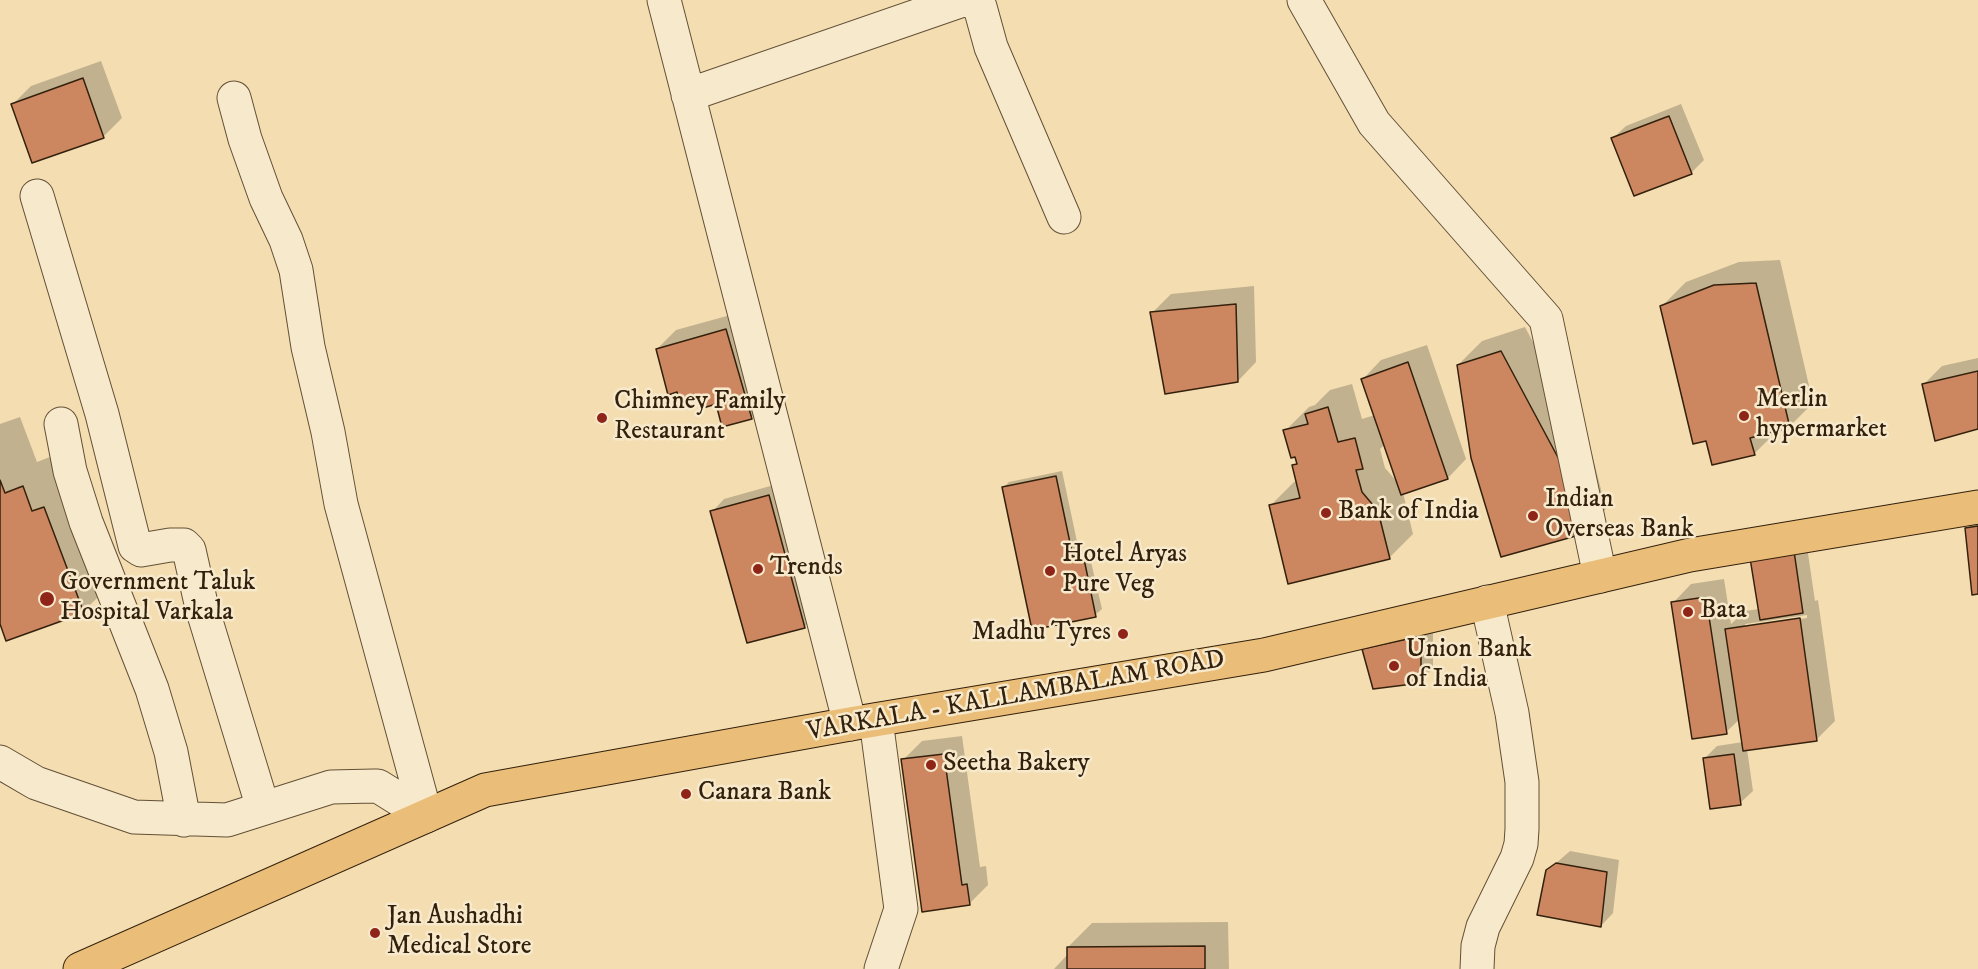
<!DOCTYPE html>
<html>
<head>
<meta charset="utf-8">
<style>
	body { margin:0 }
	canvas { display:block; background:#f3ddb1 }
</style>
</head>
<body>
<canvas width="1978" height="969"></canvas>
<script>
const context = document.querySelector('canvas').getContext('2d');
context.lineJoin = 'round';
function paint(path, color) { context.fillStyle = color; context.fill(path, 'evenodd'); }
const shape = rows => new Path2D(rows.map(r => 'M' + r).join(''));
function trace(path, color, width, dash) { context.strokeStyle = color; context.lineWidth = width; context.lineCap = dash ? 'butt' : 'round'; context.setLineDash(dash || []); context.stroke(path); }
function drawText(font, color, halo, rows, align = 'center') {
  context.font = font + ' "IM FELL DW Pica",serif'; context.lineWidth = 5; context.setLineDash([]); context.textBaseline = 'middle'; context.strokeStyle = halo; context.fillStyle = color; for (const [text, x, y, turn = 0] of rows) {
    context.save(); context.translate(x, y); context.rotate((+turn || 0) * Math.PI / 180); context.textAlign = isNaN(turn) ? turn : align; if (halo) context.strokeText(text, 0, 0); context.fillText(text, 0, 0); context.restore();
  }
}
paint(shape([
	[101,61,122,118,103,137,13,104,31,86],
	[1681,104,1704,160,1691,173,1613,138,1626,126],
	[1780,260,1813,403,1789,427,1778,430,1754,454,1708,439,1662,306,1686,282,1739,262],
	[1254,286,1256,362,1238,381,1152,313,1171,294],
	[745,311,770,399,751,418,697,393,657,349,676,330],
	[1525,327,1592,454,1606,509,1582,533,1458,365,1482,341],
	[1427,345,1466,459,1448,478,1403,493,1413,534,1389,558,1270,506,1294,482,1298,481,1294,466,1298,462,1285,431,1309,407,1315,405,1330,390,1352,384,1362,419,1375,415,1363,379,1381,360],
	[1385,444,1399,484,1385,468,1380,449],
	[1978,358,1978,427,1923,385,1942,366],
	[20,417,37,462,55,455,115,580,83,612,0,620,0,424],
	[1062,471,1079,551,1088,549,1102,609,1095,615,1003,488,1009,482],
	[781,483,817,614,805,626,712,512,724,499],
	[1978,517,1978,593,1966,529],
	[1806,540,1815,601,1818,600,1835,721,1817,739,1747,749,1753,791,1740,803,1705,758,1717,746,1743,742,1740,719,1726,732,1673,603,1691,584,1724,579,1731,624,1745,611,1759,609,1752,559],
	[1807,615,1807,618,1745,627,1745,624],
	[1433,624,1433,669,1420,681,1364,649,1376,636],
	[962,736,980,867,986,866,988,885,970,903,903,760,922,741],
	[1570,851,1619,860,1613,913,1601,926,1547,871],
	[1228,922,1229,969,1054,969,1068,954,1068,947,1092,923]
]), '#0003');
const building = shape([
	[83,78,104,138,32,163,11,104,83,78],
	[1669,116,1692,174,1634,196,1611,138,1669,116],
	[1756,283,1790,428,1750,438,1755,455,1712,465,1706,441,1693,444,1660,306,1714,285,1756,283],
	[1236,304,1238,382,1165,394,1150,312,1236,304],
	[726,329,752,419,722,427,716,404,700,409,696,395,679,399,677,392,668,395,656,349,726,329],
	[1501,351,1569,478,1583,534,1501,557,1471,458,1457,365,1501,351],
	[1408,362,1448,479,1401,495,1361,379,1408,362],
	[1978,371,1978,429,1935,441,1922,384,1978,371],
	[1328,407,1338,442,1355,438,1363,469,1356,470,1362,492,1378,511,1390,559,1288,584,1269,505,1300,498,1292,465,1297,464,1295,457,1291,458,1283,430,1308,424,1305,414,1328,407],
	[1056,476,1073,557,1083,554,1096,617,1032,630,1002,487,1056,476],
	[0,480,5,493,23,486,32,511,44,507,84,613,6,641,0,624,0,480],
	[769,495,805,628,747,643,710,511,769,495],
	[1978,526,1978,594,1972,595,1965,528,1978,526],
	[1794,551,1803,613,1760,620,1750,558,1794,551],
	[1706,597,1727,734,1692,739,1671,602,1706,597],
	[1800,618,1817,741,1743,751,1725,629,1800,618],
	[1421,636,1421,683,1373,689,1362,649,1421,636],
	[944,754,962,885,967,884,970,905,922,912,901,759,944,754],
	[1734,754,1741,805,1710,809,1703,758,1734,754],
	[1556,863,1607,872,1601,927,1537,915,1546,870,1556,863],
	[1205,946,1205,969,1067,969,1067,947,1205,946]
]);
paint(building, '#cd8760');
trace(building, '#33210d', 1.5);
const minor = shape([
	[664,0,850,724],
	[969,0,980,7,991,47,1064,217],
	[1304,0,1374,123,1546,319,1600,576],
	[688,95,963,0],
	[234,98,245,139,266,198,286,240,296,270,308,347,328,432,341,504,426,816],
	[37,196,102,414,135,546,141,550,170,545,184,545,189,550,202,608,263,808],
	[61,424,70,471,86,522,152,689,171,752,184,820],
	[876,720,901,909,881,969],
	[0,762,36,783,134,817,227,820,331,787,374,786,378,786,426,816],
	[1477,969,1478,946,1483,927,1517,858,1521,844,1522,829,1522,782,1512,713,1487,602]
]);
const major = shape([
	[80,969,485,790,850,724,1264,655,1690,555,1978,507]
]);
trace(minor, '#635036', 35);
trace(major, '#33210d', 35);
trace(minor, '#f7e9cc', 33);
trace(major, '#eabe78', 33);
for (const [x, y, r, color] of [
	[1744,416,6,"#8f2418"],
	[602,418,6,"#8f2418"],
	[1326,513,6,"#8f2418"],
	[1533,516,6,"#8f2418"],
	[758,569,6,"#8f2418"],
	[1050,571,6,"#8f2418"],
	[47,599,8,"#8f2418"],
	[1688,612,6,"#8f2418"],
	[1123,634,6,"#8f2418"],
	[1394,666,6,"#8f2418"],
	[931,765,6,"#8f2418"],
	[686,794,6,"#8f2418"],
	[375,933,6,"#8f2418"]
]) { const dot = new Path2D(); dot.arc(x, y, r, 0, 2 * Math.PI); context.fillStyle = color; context.fill(dot); trace(dot, '#f7e9cc', 2); }
drawText('26px', '#33210d', '#f7e9cc', [
	["Merlin",1756,401],
	["hypermarket",1756,431],
	["Chimney Family",614,403],
	["Restaurant",614,433],
	["Indian",1545,501],
	["Overseas Bank",1545,531],
	["Bank of India",1338,513],
	["Hotel Aryas",1062,556],
	["Pure Veg",1062,586],
	["Trends",770,569],
	["Government Taluk",60,584],
	["Hospital Varkala",60,614],
	["Bata",1700,612],
	["Madhu Tyres",1111,634,"right"],
	["Union Bank",1406,651],
	["of India",1406,681],
	["Seetha Bakery",943,765],
	["Canara Bank",698,794],
	["Jan Aushadhi",387,918],
	["Medical Store",387,948]
], 'left');
drawText('26px', '#33210d', '#f7e9cc', [
	["VARKALA - KALLAMBALAM ROAD",1016,697,-10]
]);
</script>
</body>
</html>
